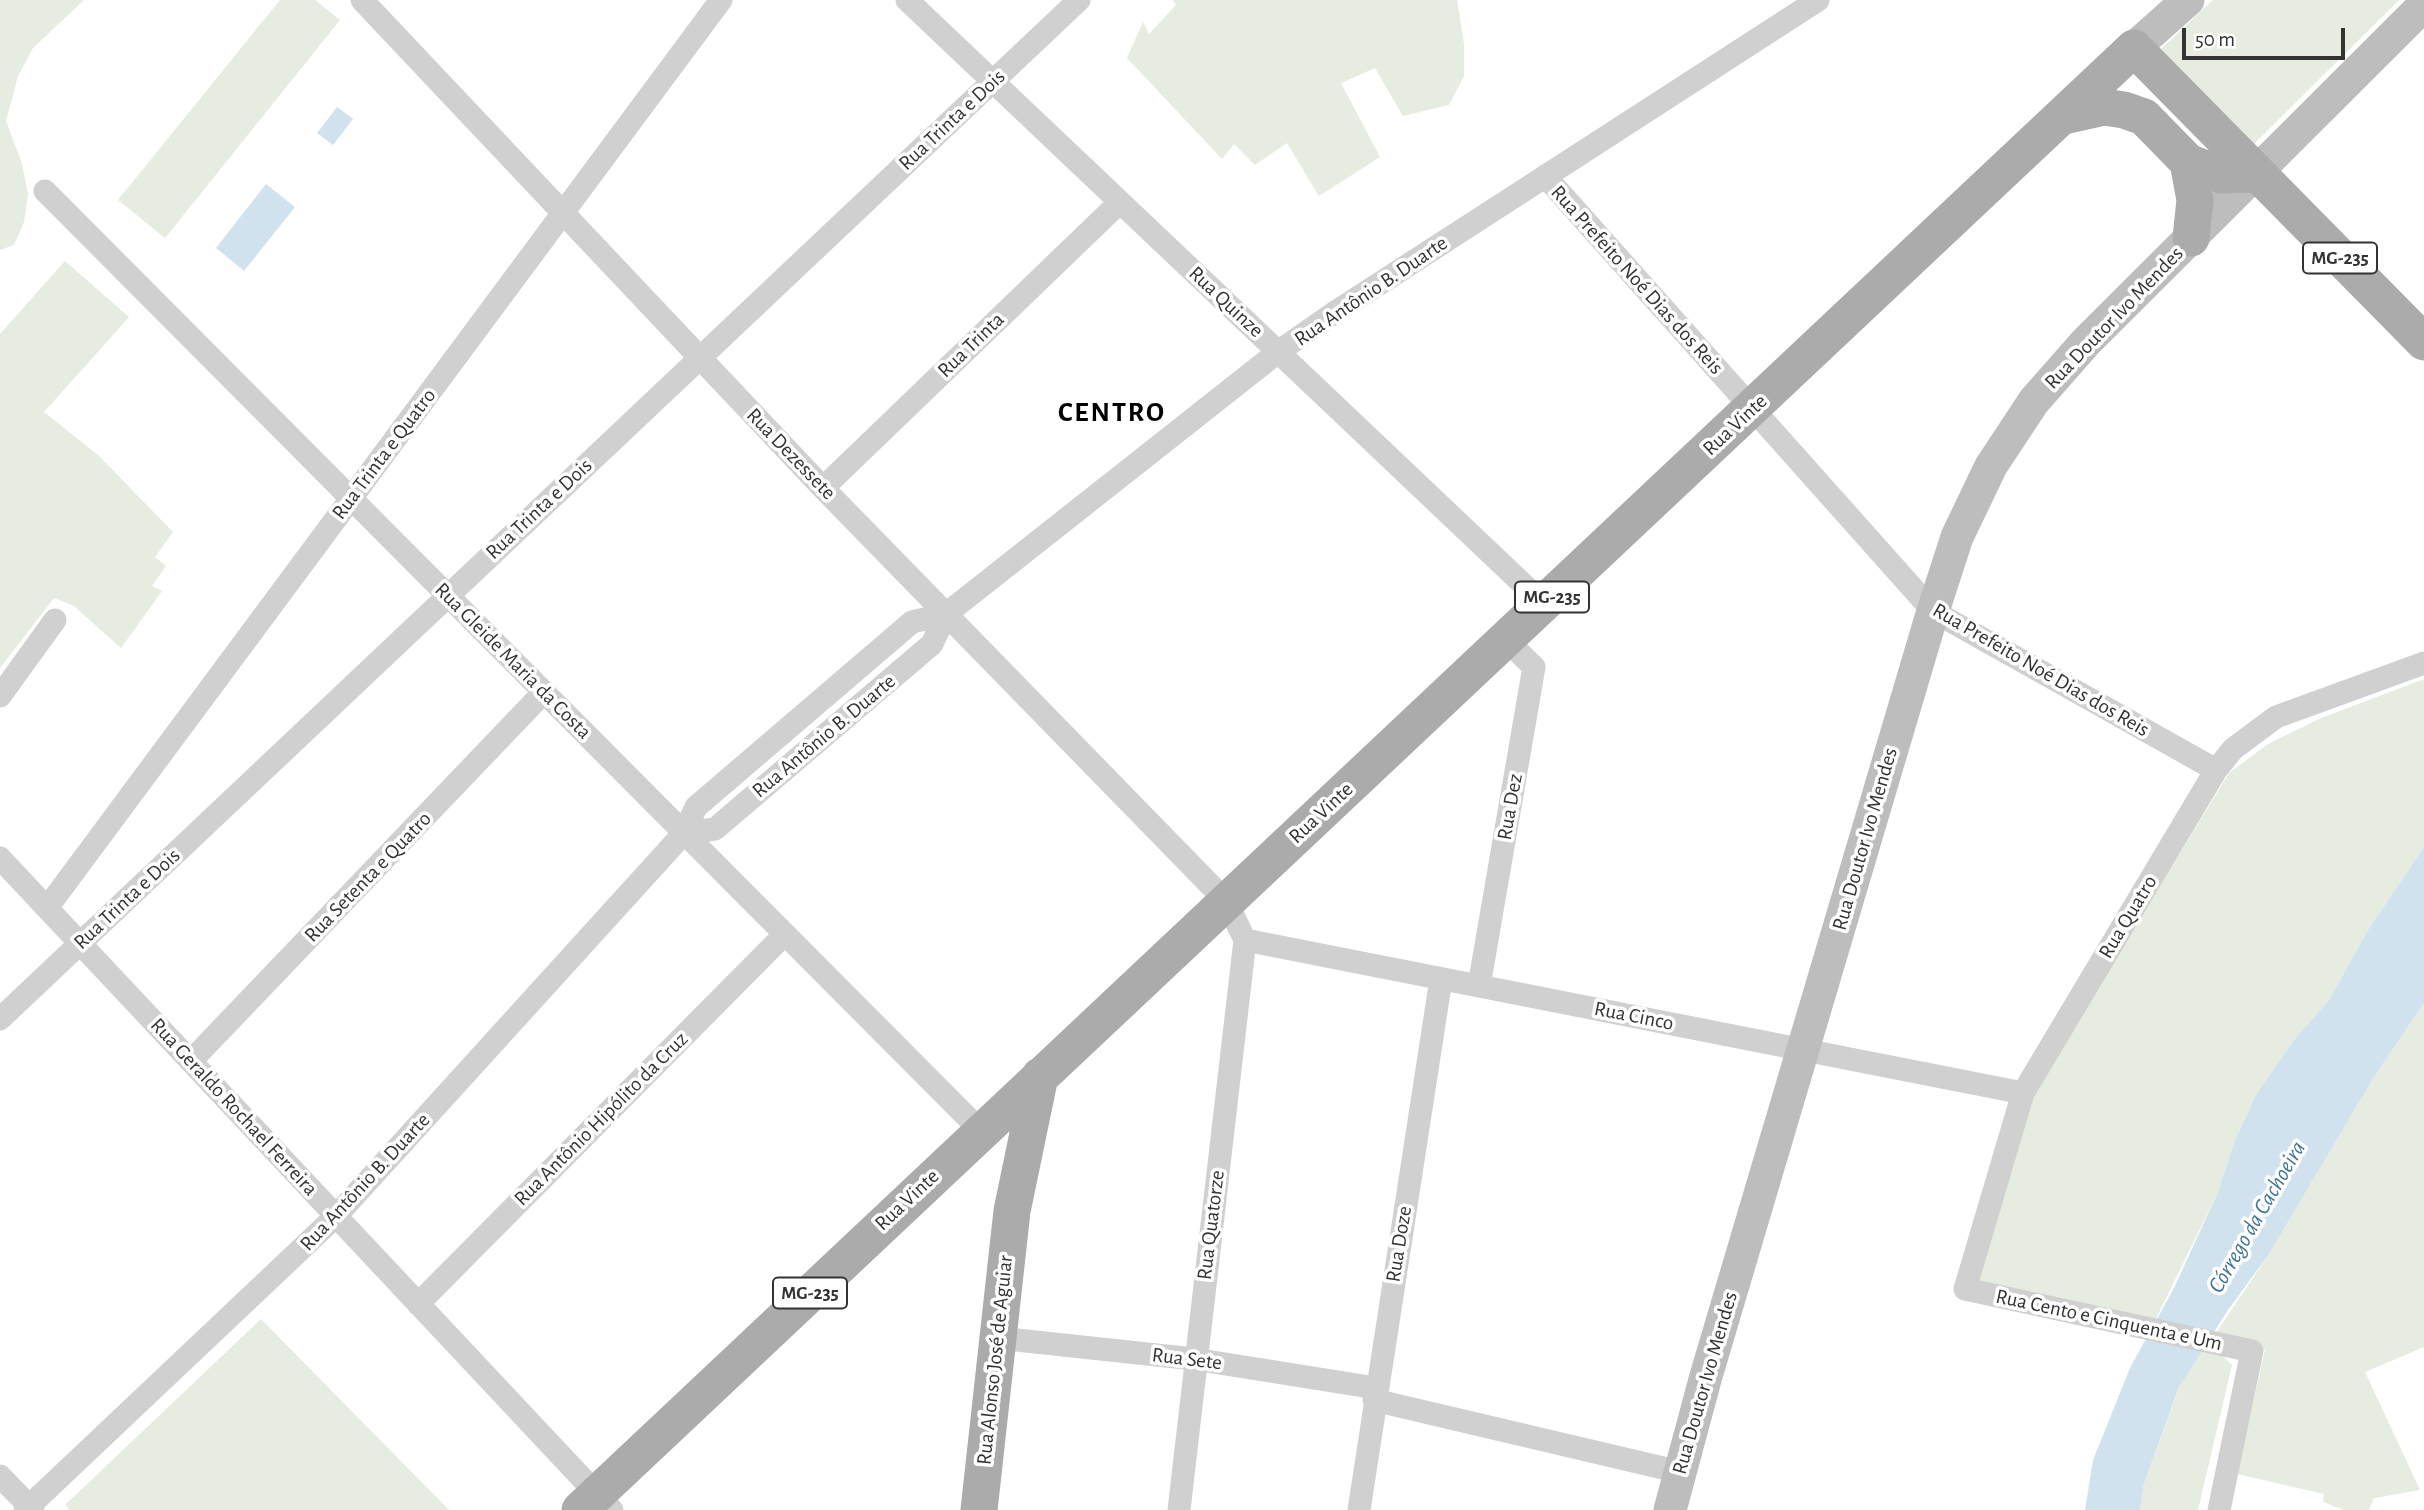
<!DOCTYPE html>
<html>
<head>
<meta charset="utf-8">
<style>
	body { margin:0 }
	#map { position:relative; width:2424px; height:1510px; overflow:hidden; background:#fff; font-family:"Alegreya Sans",sans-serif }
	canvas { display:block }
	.scale { position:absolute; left:2182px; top:28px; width:163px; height:32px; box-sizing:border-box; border:4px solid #333; border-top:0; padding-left:9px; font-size:21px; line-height:24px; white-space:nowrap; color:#333; -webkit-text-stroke:5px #fff; paint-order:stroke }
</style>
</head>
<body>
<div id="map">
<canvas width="2424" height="1510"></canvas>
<div class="scale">50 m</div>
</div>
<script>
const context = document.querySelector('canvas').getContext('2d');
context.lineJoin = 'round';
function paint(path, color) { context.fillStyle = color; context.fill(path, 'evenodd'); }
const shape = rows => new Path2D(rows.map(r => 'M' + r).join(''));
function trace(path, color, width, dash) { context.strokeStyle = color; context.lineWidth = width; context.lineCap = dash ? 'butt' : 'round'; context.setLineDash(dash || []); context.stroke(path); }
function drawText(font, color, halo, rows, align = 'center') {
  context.font = font + ' "Alegreya Sans",sans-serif'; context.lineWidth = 7; context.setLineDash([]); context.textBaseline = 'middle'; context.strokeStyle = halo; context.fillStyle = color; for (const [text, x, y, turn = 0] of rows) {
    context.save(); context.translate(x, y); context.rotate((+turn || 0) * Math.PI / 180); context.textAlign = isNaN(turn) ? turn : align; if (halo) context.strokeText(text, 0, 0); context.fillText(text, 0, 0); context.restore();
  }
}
paint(shape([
	[0,0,84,0,33,48,18,76,6,121,22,164,28,194,24,222,14,245,0,250],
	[280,0,315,0,340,20,165,238,118,200],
	[1173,0,1457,0,1464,44,1464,76,1449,105,1403,116,1375,68,1341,83,1380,157,1319,196,1287,143,1255,165,1234,144,1222,159,1127,58,1143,22,1149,34,1176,5],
	[2213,0,2399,0,2254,144,2161,49],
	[65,261,129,317,44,412,99,456,173,532,155,557,166,566,152,586,162,591,121,648,74,606,54,598,0,668,0,334],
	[2424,679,2424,847,2368,930,2329,1000,2294,1040,2257,1093,2235,1140,2218,1192,2151,1329,1976,1283,2029,1101,2229,773,2268,744,2319,719],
	[2424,1003,2424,1347,2365,1372,2420,1490,2374,1498,2369,1510,2344,1510,2323,1502,2324,1494,2237,1474,2265,1350,2210,1342,2269,1254,2374,1077],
	[261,1319,449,1510,70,1510,65,1505],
	[2205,1345,2215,1348,2232,1365,2198,1510,2140,1510,2144,1484,2181,1383]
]), '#e6ecdf');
paint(shape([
	[337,107,353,119,333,145,317,133],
	[266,184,295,207,244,271,216,248],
	[2424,847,2424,1003,2374,1077,2269,1254,2228,1310,2179,1387,2144,1484,2140,1510,2085,1510,2093,1460,2130,1368,2174,1288,2218,1192,2235,1140,2257,1093,2294,1040,2329,1000,2368,930]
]), '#cfe2ee');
trace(shape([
	[362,0,823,488,1226,901,1245,940],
	[907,0,1544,604],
	[1545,176,1933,611,2216,770],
	[45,191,981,1131],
	[823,488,1120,202],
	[0,696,55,620],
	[684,833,715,829,932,644,946,614],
	[0,858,612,1510],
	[47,908,721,0],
	[1245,940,2023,1093],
	[1479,986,1534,667,1506,640],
	[0,1019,1079,0],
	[191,1061,544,692],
	[418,1304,785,934],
	[998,1338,1194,1359,1376,1388],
	[1374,1400,1680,1472],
	[0,1476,33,1510],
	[25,1510,336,1216,684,833,696,807,912,622,946,614,1278,352,1334,313,1818,0],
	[1179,1510,1245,940],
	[1359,1510,1441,979],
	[2219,1510,2252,1351,1965,1289,2023,1093,2216,770,2233,749,2276,717,2424,663]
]), '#d0d0d0', 23);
trace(shape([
	[2134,48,2188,0],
	[1670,1510,1706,1376,1933,611,1957,537,1991,466,2034,401,2086,342,2424,5]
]), '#bdbdbd', 33);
trace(shape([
	[2134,48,2424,342],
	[2064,116,2104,107,2124,110,2144,117,2188,162,2221,175,2256,174],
	[2188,162,2195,200,2191,238],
	[580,1510,2134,48],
	[979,1510,1012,1211,1040,1076]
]), '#ababab', 37);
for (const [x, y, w] of [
	[2340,258,74],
	[1552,597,74],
	[810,1293,74]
]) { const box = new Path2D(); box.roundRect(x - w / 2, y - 15.5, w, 31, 5); context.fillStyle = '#fff'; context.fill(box); trace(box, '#333', 2); }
drawText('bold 19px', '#333', null, [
	["MG-235",2340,258],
	["MG-235",1552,597],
	["MG-235",810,1293]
]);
drawText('21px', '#333', '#fff', [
	["Rua Trinta e Dois",952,120,-43],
	["Rua Prefeito Noé Dias dos Reis",1637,280,48],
	["Rua Antônio B. Duarte",1371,291,-34],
	["Rua Quinze",1226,302,43],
	["Rua Doutor Ivo Mendes",2114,318,-46],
	["Rua Trinta",971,345,-44],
	["Rua Vinte",1735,425,-43],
	["Rua Trinta e Quatro",384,454,-53],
	["Rua Dezessete",791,454,46],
	["Rua Trinta e Dois",539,509,-43],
	["Rua Gleide Maria da Costa",513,661,45],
	["Rua Prefeito Noé Dias dos Reis",2041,670,30],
	["Rua Antônio B. Duarte",824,736,-40],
	["Rua Dez",1510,807,-80],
	["Rua Vinte",1321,813,-43],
	["Rua Doutor Ivo Mendes",1865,839,-74],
	["Rua Setenta e Quatro",368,877,-46],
	["Rua Trinta e Dois",127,899,-43],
	["Rua Quatro",2128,917,-59],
	["Rua Cinco",1634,1016,11],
	["Rua Geraldo Rochael Ferreira",234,1107,47],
	["Rua Antônio Hipólito da Cruz",601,1119,-45],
	["Rua Antônio B. Duarte",365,1182,-47],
	["Rua Vinte",907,1200,-43],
	["Rua Quatorze",1211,1225,-83],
	["Rua Doze",1399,1244,-81],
	["Rua Cento e Cinquenta e Um",2109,1320,12],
	["Rua Sete",1187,1359,7],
	["Rua Alonso José de Aguiar",995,1360,-84],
	["Rua Doutor Ivo Mendes",1705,1383,-74]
]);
drawText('italic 23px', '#3f7597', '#fff', [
	["Córrego da Cachoeira",2257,1217,-60]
]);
context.letterSpacing = '2px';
drawText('bold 28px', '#000', '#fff', [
	["CENTRO",1112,413]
]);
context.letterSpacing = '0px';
</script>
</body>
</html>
